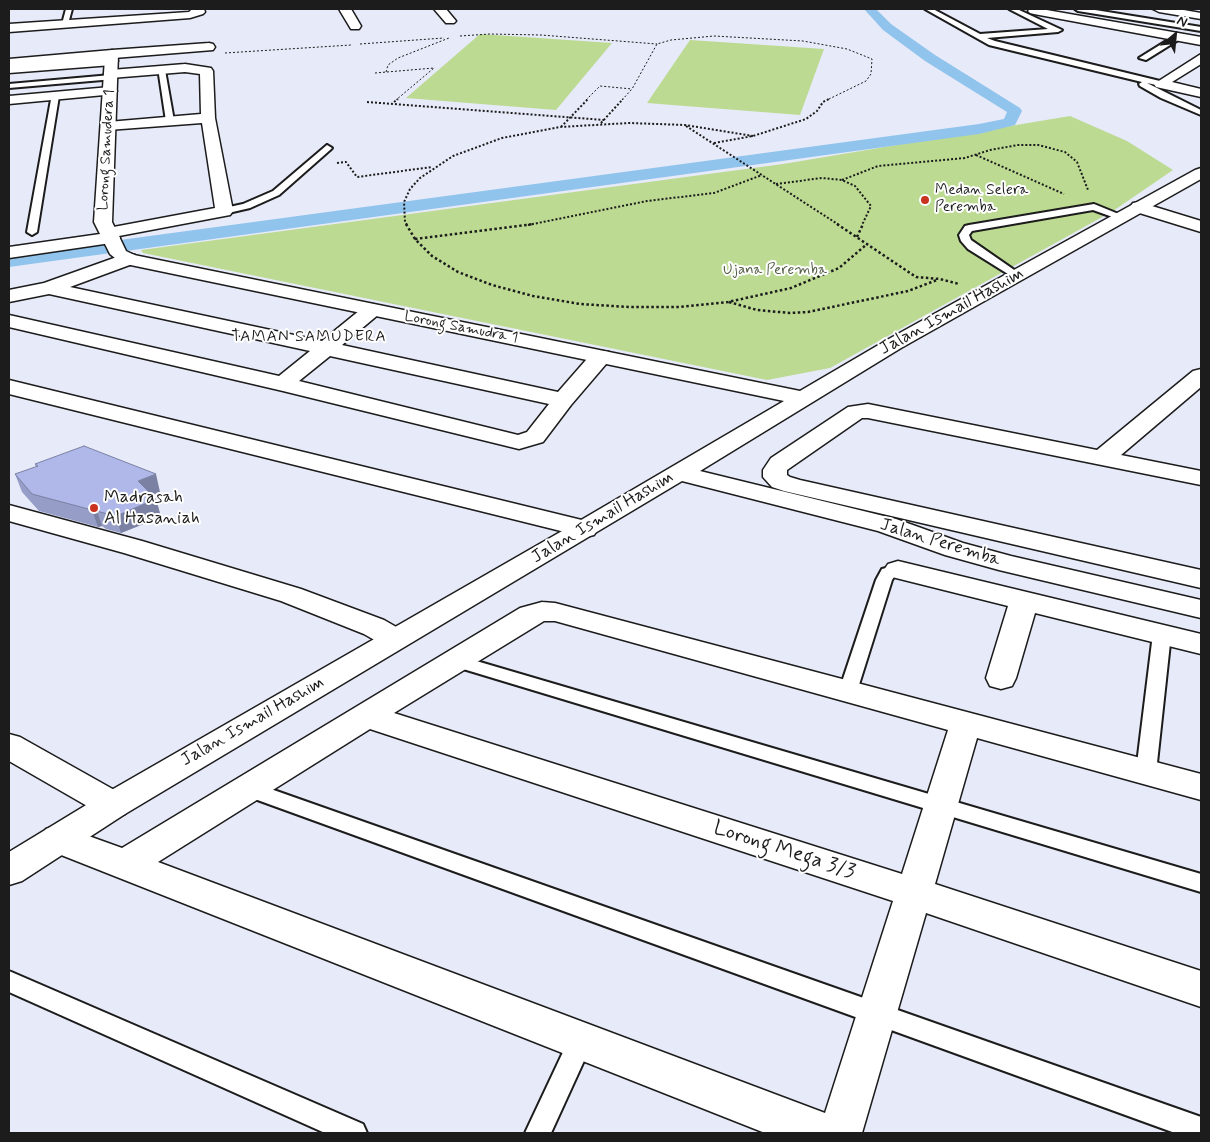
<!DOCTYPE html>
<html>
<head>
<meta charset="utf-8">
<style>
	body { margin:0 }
	#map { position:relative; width:1210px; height:1142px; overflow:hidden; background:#e7eaf8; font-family:Mynerve,sans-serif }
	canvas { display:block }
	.frame { position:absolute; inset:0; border:10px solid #1c1c1c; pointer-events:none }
	.north { position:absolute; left:1150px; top:10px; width:50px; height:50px; -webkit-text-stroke:4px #fff; paint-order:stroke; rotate:28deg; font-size:14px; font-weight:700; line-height:20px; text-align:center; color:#1c1c1c }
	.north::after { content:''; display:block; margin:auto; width:18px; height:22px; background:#1c1c1c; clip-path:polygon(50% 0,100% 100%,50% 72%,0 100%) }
</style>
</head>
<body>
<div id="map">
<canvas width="1210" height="1142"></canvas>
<div class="frame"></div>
<div class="north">N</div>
</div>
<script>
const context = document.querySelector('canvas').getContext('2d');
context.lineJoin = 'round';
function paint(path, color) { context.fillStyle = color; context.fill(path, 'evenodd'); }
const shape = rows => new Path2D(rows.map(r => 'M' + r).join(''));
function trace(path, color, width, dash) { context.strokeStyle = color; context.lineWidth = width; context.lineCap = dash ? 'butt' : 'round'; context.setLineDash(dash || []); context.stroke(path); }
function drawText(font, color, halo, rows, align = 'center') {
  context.font = font + ' Mynerve,sans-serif'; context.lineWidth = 4; context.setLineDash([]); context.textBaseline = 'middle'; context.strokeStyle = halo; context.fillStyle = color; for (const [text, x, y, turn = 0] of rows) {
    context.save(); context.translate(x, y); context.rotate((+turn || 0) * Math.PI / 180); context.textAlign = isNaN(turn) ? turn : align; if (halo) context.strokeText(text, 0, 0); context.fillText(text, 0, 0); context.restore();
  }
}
paint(shape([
	[480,34,612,43,556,110,406,98],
	[690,40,824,49,800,115,647,103],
	[1070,116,1127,141,1173,170,1113,211,830,368,767,380,143,253,141,250,783,164]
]), '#bcda92');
paint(shape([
	[864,9,876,9,891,24,935,55,1020,108,1022,111,1015,125,979,134,9,267,9,255,979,124,1004,119,1007,112,925,61,883,30,864,9]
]), '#90c4ed');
const service = shape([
	[66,9,72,9,68,24,65,26,62,24,66,9],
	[925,9,933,9,980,34,1048,29,1009,9,1017,9,1062,30,1058,32,987,38,995,41,1164,82,1164,86,1161,86,1147,83,1201,110,1201,115,1161,98,1140,86,1139,84,1142,82,989,45,925,9],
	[1075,9,1089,9,1201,27,1201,31,1078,11,1075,9],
	[1176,35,1183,37,1146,60,1139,58,1176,35],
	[158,68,165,70,174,121,170,124,166,121,158,68],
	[111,75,114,75,114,79,9,88,9,84,111,75],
	[52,94,59,96,37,232,32,235,27,232,52,94],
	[327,145,332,148,330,150,279,195,250,208,224,214,219,211,220,209,243,204,273,191,327,145],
	[1094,204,1126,217,1121,220,1093,210,972,231,969,235,971,240,1020,274,1022,276,1016,279,968,249,961,241,959,235,965,226,969,225,1094,204],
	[898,565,904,566,906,570,904,574,894,577,892,580,857,691,854,696,848,697,842,696,839,691,876,580,882,569,898,565],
	[1162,628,1168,630,1171,634,1156,772,1153,777,1146,779,1139,777,1136,772,1153,634,1156,630,1162,628],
	[456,655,1201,874,1201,892,450,665,447,661,450,657,456,655],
	[248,781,1201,1117,1201,1133,1175,1133,241,794,238,789,241,784,248,781],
	[9,971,363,1124,367,1133,325,1133,9,992,9,971],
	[581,1030,590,1033,593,1041,551,1133,525,1133,572,1033,581,1030]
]);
const minor = shape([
	[192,9,204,9,205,12,203,14,190,18,9,32,9,24,189,12,192,9],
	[339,9,351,9,361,26,359,29,351,29,339,9],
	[434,9,446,9,456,21,454,23,446,23,434,9],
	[1030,9,1041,9,1201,37,1201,45,1034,14,1030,13,1028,11,1030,9],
	[1153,9,1178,9,1201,13,1201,19,1159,12,1153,9],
	[209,43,213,44,215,47,213,50,114,58,118,61,112,65,9,73,9,65,110,57,106,54,112,50,209,43],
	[1201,54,1201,64,1172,82,1201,89,1201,97,1156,87,1154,84,1201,54],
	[185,64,211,68,213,71,215,118,233,211,230,215,119,236,120,238,117,242,111,243,9,258,9,247,100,234,102,229,108,228,215,208,202,123,108,130,103,129,101,126,103,123,108,122,201,114,200,74,185,72,111,78,104,74,111,70,185,64],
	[110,87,115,88,117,91,115,94,9,104,9,96,110,87],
	[1139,202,1201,221,1201,232,1133,211,1130,207,1133,203,1139,202],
	[128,253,135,255,137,259,135,263,70,287,322,341,365,306,372,304,379,306,382,310,379,314,342,345,558,392,593,352,601,351,609,352,612,357,571,405,543,442,519,449,283,391,9,327,9,315,279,376,310,351,49,294,9,302,9,290,44,283,128,253],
	[330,356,549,404,527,432,518,435,299,381,330,356],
	[1201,369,1201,387,1121,455,1201,471,1201,485,868,418,862,418,787,470,787,475,790,477,800,480,1201,570,1201,588,784,491,772,487,763,477,763,470,771,458,848,407,868,404,1097,450,1193,371,1201,369],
	[9,380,594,523,598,529,594,535,585,537,9,394,9,380],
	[9,505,142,541,301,589,384,620,405,632,410,639,405,646,395,649,385,646,364,634,281,601,124,553,9,521,9,505],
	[898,561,1201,634,1201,654,1035,613,1016,678,1012,686,1001,689,990,686,986,678,1008,606,888,576,884,570,888,564,898,561],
	[542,602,555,603,1201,774,1201,800,977,738,935,884,1201,971,1201,1007,926,913,862,1133,765,1133,46,849,40,839,46,829,58,825,122,848,520,608,542,602],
	[544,621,555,621,948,730,902,874,394,713,544,621],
	[370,729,893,901,825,1113,158,862,370,729],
	[9,734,20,737,125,796,130,805,125,814,113,818,101,814,9,761,9,734]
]);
const tertiary = shape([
	[112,50,118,54,112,222,126,251,134,255,800,391,887,340,1195,170,1201,168,1201,179,901,348,700,471,896,519,963,543,1011,556,1201,600,1201,618,999,570,945,555,878,531,682,481,125,814,22,881,9,885,9,852,101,796,576,523,784,401,121,263,110,254,94,222,105,58,9,67,9,59,112,50]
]);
trace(service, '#1c1c1c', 4);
trace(minor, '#1c1c1c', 3);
trace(tertiary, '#1c1c1c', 3);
trace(shape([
	[460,36,490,34,541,35,657,44],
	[360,44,444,38],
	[225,53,351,45],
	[386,72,388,65,398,58,449,38],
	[375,73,434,68,396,100],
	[586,100,600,86,632,89],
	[622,100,632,89,657,44,671,40,714,36,803,41,847,49,872,59,871,74,866,81,827,100]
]), '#1c1c1c', 1, [2, 2]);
trace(shape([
	[367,102,604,120],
	[394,102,398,99],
	[601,123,623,99],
	[686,126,839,225],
	[561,127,588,99],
	[714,143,753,136,806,119,817,111,823,102,829,99],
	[976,155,1064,194],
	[337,163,346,162,357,177,432,167],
	[842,180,878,166,965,158,990,150,1018,145,1038,145,1065,152,1077,162,1088,190],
	[776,184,822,178,842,180,855,186,871,206,862,225],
	[407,225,405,222,404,202,410,189,420,178,453,156,502,138,560,127,629,123,685,125,753,136],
	[528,225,647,201,714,193,762,175]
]), '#1c1c1c', 2, [2, 2]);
trace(shape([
	[406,224,415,239,432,256,458,272,492,285,533,296,580,304,629,307,680,307,728,302,791,288,839,268,867,244],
	[837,224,916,277,940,279,959,284],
	[857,237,863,224],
	[415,239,534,224],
	[729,302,757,310,790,313,808,312,908,291,937,280]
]), '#1c1c1c', 2.5, [2.5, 2.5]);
paint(service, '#fff');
paint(minor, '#fff');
paint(tertiary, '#fff');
paint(shape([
	[35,464,160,492,152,495,156,499,161,517,121,533,106,529,102,526,98,527,39,511,22,492,15,474,36,467]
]), '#969ec8');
paint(shape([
	[156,474,160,492,143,499,138,481],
	[156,499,161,517,121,533,116,516],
	[96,508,102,526,98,527,92,510]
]), '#7a81a3');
const building = shape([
	[84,446,156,474,138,481,156,499,116,516,100,512,96,508,92,510,32,494,15,474,38,466,35,464,84,446]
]);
paint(building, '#afb8e9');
trace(building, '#7a81a3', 1);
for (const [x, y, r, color] of [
	[925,200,5,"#c8321e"],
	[94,508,5,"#c8321e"]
]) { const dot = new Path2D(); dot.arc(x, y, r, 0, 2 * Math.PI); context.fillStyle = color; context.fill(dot); trace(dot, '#fff', 2); }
drawText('15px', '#1c1c1c', '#fff', [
	["Lorong Samudera 1",107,150,-87],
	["Lorong Samudra 1",461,328,11]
]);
drawText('15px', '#1c1c1c', '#fff', [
	["Medan Selera",935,191],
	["Peremba",935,208]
], 'left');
drawText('15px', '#545e45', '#fff', [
	["Ujana Peremba",775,271]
]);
context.letterSpacing = '1px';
drawText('16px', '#1c1c1c', '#fff', [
	["TAMAN SAMUDERA",309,338]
]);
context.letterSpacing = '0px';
drawText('18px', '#1c1c1c', '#fff', [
	["Jalan Ismail Hashim",952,312,-29],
	["Jalan Ismail Hashim",603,518,-31],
	["Jalan Peremba",940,543,17],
	["Jalan Ismail Hashim",253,722,-30]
]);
drawText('18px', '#1c1c1c', '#fff', [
	["Madrasah",104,498],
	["Al Hasaniah",104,519]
], 'left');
drawText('21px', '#1c1c1c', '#fff', [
	["Lorong Mega 3/3",784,851,18]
]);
</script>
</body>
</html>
